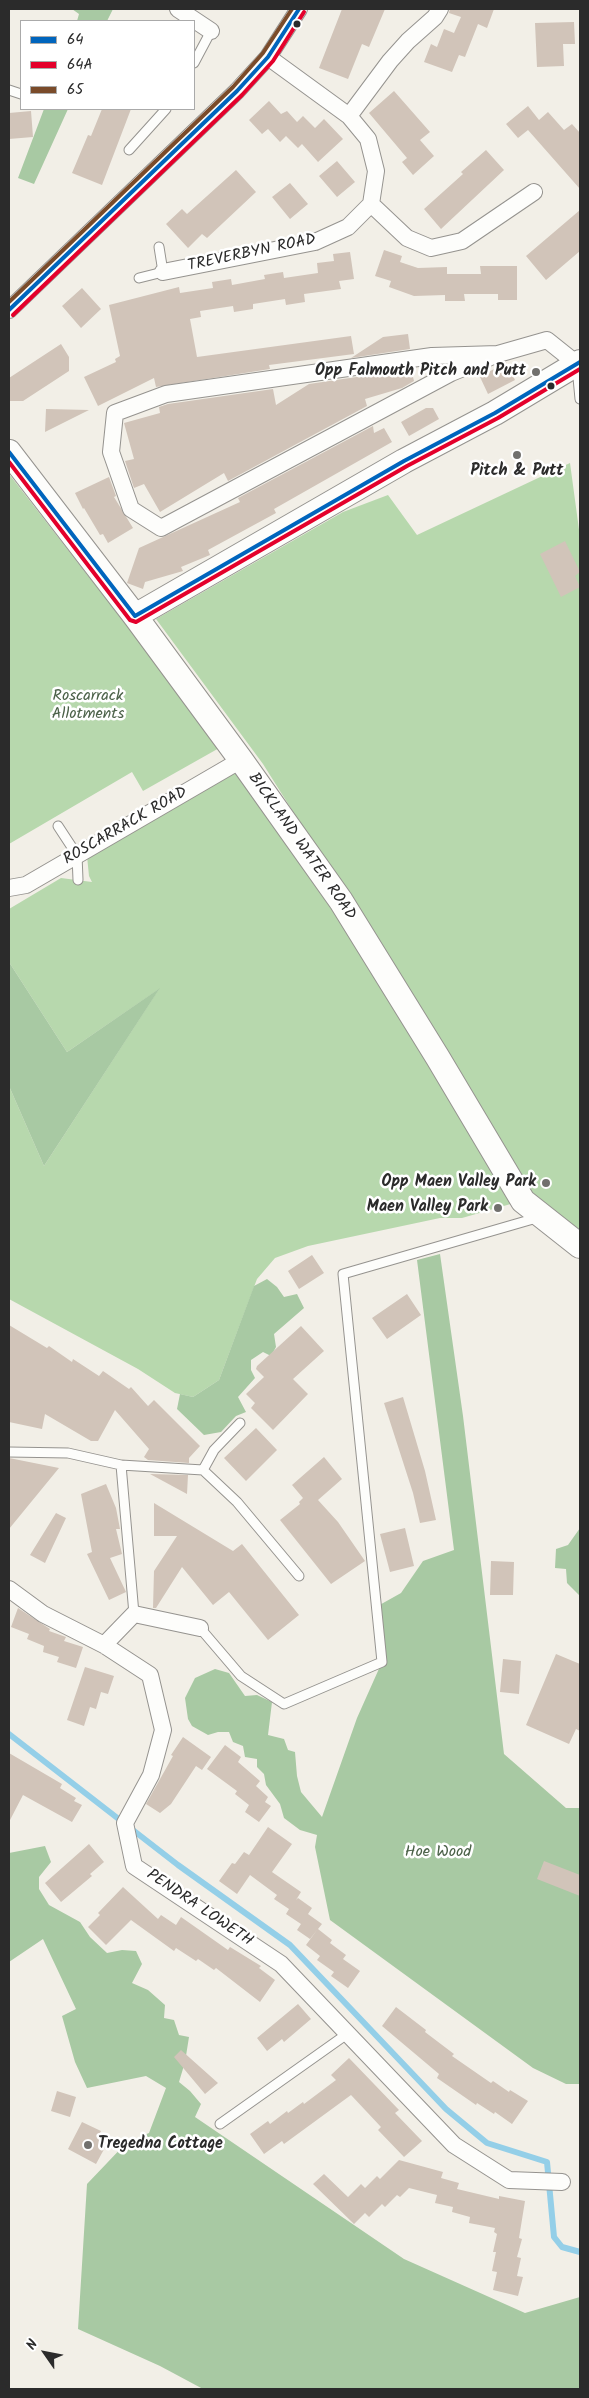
<!DOCTYPE html>
<html>
<head>
<meta charset="utf-8">
<style>
	body { margin:0 }
	#map { position:relative; width:589px; height:2398px; overflow:hidden; background:#f2efe7; font-family:Kalam,sans-serif }
	canvas { display:block }
	.frame { position:absolute; inset:0; border:10px solid #2b2b2b; pointer-events:none }
	.legend { position:absolute; left:20px; top:20px; width:175px; height:90px; box-sizing:border-box; background:#fff; border:1px solid #aaa; margin:0; padding:6px 9px; list-style:none; font-size:15px; color:#2b2b2b }
	.legend li { display:flex; align-items:center; gap:10px; height:25px }
	.legend b { width:25px; border:1px solid #aaa }
	.north { position:absolute; left:20px; top:2328px; width:50px; height:50px; -webkit-text-stroke:4px #fff; paint-order:stroke; rotate:303deg; font-size:14px; font-weight:700; line-height:20px; text-align:center; color:#2b2b2b }
	.north::after { content:''; display:block; margin:auto; width:18px; height:22px; background:#2b2b2b; clip-path:polygon(50% 0,100% 100%,50% 72%,0 100%) }
</style>
</head>
<body>
<div id="map">
<canvas width="589" height="2398"></canvas>
<div class="frame"></div>
<ul class="legend">
<li><b style="height:6px;background:#0065bd"></b>64</li>
<li><b style="height:6px;background:#e4002b"></b>64A</li>
<li><b style="height:6px;background:#7a4b2a"></b>65</li>
</ul>
<div class="north">N</div>
</div>
<script>
const context = document.querySelector('canvas').getContext('2d');
context.lineJoin = 'round';
function paint(path, color) { context.fillStyle = color; context.fill(path, 'evenodd'); }
const shape = rows => new Path2D(rows.map(r => 'M' + r).join(''));
function trace(path, color, width, dash) { context.strokeStyle = color; context.lineWidth = width; context.lineCap = dash ? 'butt' : 'round'; context.setLineDash(dash || []); context.stroke(path); }
function drawText(font, color, halo, rows, align = 'center') {
  context.font = font + ' Kalam,sans-serif'; context.lineWidth = 5; context.setLineDash([]); context.textBaseline = 'middle'; context.strokeStyle = halo; context.fillStyle = color; for (const [text, x, y, turn = 0] of rows) {
    context.save(); context.translate(x, y); context.rotate((+turn || 0) * Math.PI / 180); context.textAlign = isNaN(turn) ? turn : align; if (halo) context.strokeText(text, 0, 0); context.fillText(text, 0, 0); context.restore();
  }
}
paint(shape([
	[570,463,580,537,580,1246,523,1201,314,845,263,764,156,619,343,512,388,495,417,535],
	[9,474,221,747,143,791,132,772,9,844],
	[238,767,337,904,521,1201,462,1218,440,1218,308,1246,275,1258,257,1279,219,1380,193,1397,175,1393,138,1369,9,1299,9,1086,44,1166,159,989,67,1052,9,962,9,909,61,878,92,882,89,876,87,856]
]), '#b7d8ad');
paint(shape([
	[72,9,113,9,107,21,77,21,79,14],
	[44,109,68,109,34,184,18,178],
	[9,962,67,1052,160,988,44,1166,9,1086],
	[440,1254,463,1416,504,1754,566,1808,580,1808,580,2084,566,2084,533,2068,330,1920,315,1847,317,1835,300,1830,284,1818,280,1804,266,1785,264,1774,257,1767,257,1759,245,1757,243,1746,233,1742,229,1732,218,1732,208,1735,192,1726,188,1719,185,1698,195,1678,215,1669,229,1673,245,1696,257,1695,272,1702,268,1735,284,1739,288,1750,295,1752,297,1776,301,1792,322,1817,357,1718,382,1662,376,1607,401,1593,423,1561,454,1550,417,1260],
	[267,1279,277,1287,284,1297,297,1294,304,1308,274,1334,276,1347,271,1356,263,1352,251,1360,251,1370,255,1378,238,1397,246,1412,236,1416,221,1432,204,1435,177,1409,180,1394,193,1397,219,1380,254,1286],
	[580,1528,580,1596,567,1583,566,1569,555,1568,556,1549,568,1545],
	[45,1846,51,1862,39,1877,39,1889,49,1905,80,1922,90,1937,107,1953,122,1950,136,1951,142,1964,132,1983,148,1990,165,2005,164,2018,174,2020,179,2035,189,2037,185,2062,179,2082,190,2091,201,2104,195,2117,404,2259,525,2313,580,2297,580,2389,203,2389,160,2366,78,2329,87,2184,127,2142,149,2133,166,2088,146,2076,87,2088,75,2062,62,2016,76,2009,43,1939,9,1962,9,1853]
]), '#a8c9a3');
trace(shape([
	[9,1734,178,1865,290,1945,446,2109,487,2143,547,2162,554,2237,562,2247,580,2252]
]), '#94cfe8', 6);
paint(shape([
	[342,9,385,9,369,47,362,44,348,79,319,68],
	[450,9,494,9,487,28,478,24,465,57,459,55,452,72,424,62,431,44,437,47,444,29,454,33,461,17,449,13],
	[574,22,575,44,563,44,564,66,537,67,535,23],
	[394,91,430,132,420,140,434,156,413,175,402,162,407,158,369,113],
	[269,101,281,114,287,111,297,122,303,116,315,128,324,119,343,139,318,162,302,144,298,148,286,136,280,142,268,129,262,134,249,120],
	[528,106,539,120,548,112,564,130,572,124,580,133,580,189,528,130,518,138,506,124],
	[102,109,131,109,102,185,72,173,88,135,91,136],
	[31,111,33,137,9,139,9,113],
	[486,150,504,170,441,229,424,209,463,174,461,172],
	[337,161,355,182,337,197,319,176],
	[236,170,256,192,207,238,202,234,188,248,166,224,182,209,187,214],
	[290,183,308,204,290,219,272,197],
	[580,210,580,251,546,280,526,256],
	[384,250,402,256,400,262,418,268,447,267,447,274,481,274,480,266,517,266,517,300,498,300,498,294,464,294,465,301,445,301,445,295,414,296,389,287,391,281,375,276],
	[350,252,354,279,339,281,341,289,304,294,305,302,286,305,285,299,253,304,253,309,234,312,233,306,200,311,201,317,190,319,197,357,351,336,354,354,269,365,270,369,156,387,154,378,98,406,84,377,116,362,115,359,120,356,109,305,179,287,180,293,213,288,212,282,231,279,232,285,265,279,264,275,283,272,284,278,318,273,317,263,334,261,333,254],
	[82,288,101,309,81,328,62,306],
	[408,334,410,349,351,358,383,337],
	[61,344,69,357,69,371,23,401,9,401,9,378],
	[506,362,515,380,488,394,480,377],
	[411,369,414,381,402,388,365,399,367,406,228,481,224,473,160,512,144,484,134,488,125,461,134,459,124,423,160,413,159,407,168,404,273,389,276,405,309,384],
	[426,408,433,408,439,419,409,436,401,422],
	[46,409,89,410,45,432],
	[373,426,374,433,384,428,392,442,274,509,276,513,208,550,210,555,181,567,183,571,145,582,143,589,127,583,139,548,240,502,238,498],
	[109,477,116,496,114,497,133,528,108,543,103,534,100,535,84,508,83,509,75,493],
	[565,541,580,572,575,576,580,587,561,597,540,554],
	[312,1255,324,1273,299,1289,288,1271],
	[407,1294,421,1315,387,1339,372,1318],
	[9,1325,47,1348,49,1346,72,1362,73,1359,99,1376,103,1371,129,1389,131,1387,148,1406,154,1400,200,1446,189,1458,189,1463,148,1460,144,1457,149,1449,115,1410,98,1441,91,1441,45,1414,42,1429,9,1422],
	[301,1326,324,1351,293,1379,308,1394,273,1430,251,1408,255,1403,246,1394,264,1377,256,1369,257,1366],
	[403,1397,425,1471,436,1520,420,1523,413,1493,384,1403],
	[256,1428,277,1450,246,1481,224,1458],
	[324,1457,342,1479,318,1500,338,1522,365,1561,331,1584,280,1520,300,1504,299,1502,303,1498,292,1485],
	[9,1458,59,1468,9,1529],
	[150,1474,188,1475,187,1494],
	[106,1484,116,1508,120,1529,116,1529,122,1554,110,1558,126,1592,109,1600,87,1554,92,1552,81,1494],
	[154,1503,233,1551,242,1544,299,1615,268,1640,229,1592,213,1605,182,1567,156,1608,153,1608,154,1571,177,1536,154,1536],
	[56,1513,66,1518,45,1563,30,1555],
	[405,1528,414,1566,390,1572,380,1534],
	[491,1561,514,1562,513,1595,490,1595],
	[18,1608,50,1629,49,1631,66,1637,64,1641,83,1647,76,1668,57,1662,59,1657,43,1652,44,1646,27,1639,29,1634,11,1627],
	[556,1654,580,1664,580,1731,576,1729,569,1744,526,1725],
	[503,1659,521,1661,519,1694,500,1692],
	[85,1667,114,1676,108,1694,101,1692,96,1709,90,1707,84,1726,67,1720],
	[183,1737,211,1757,202,1770,196,1766,171,1804,160,1813,146,1804,173,1756,171,1755],
	[225,1745,241,1757,238,1762,260,1781,256,1786,268,1797,265,1802,271,1806,259,1822,245,1812,249,1805,235,1794,237,1791,207,1769],
	[9,1753,62,1784,60,1788,76,1798,74,1801,82,1805,72,1822,23,1795,9,1822],
	[268,1827,292,1844,272,1872,301,1892,296,1900,298,1898,312,1908,308,1914,322,1924,318,1929,332,1940,330,1943,346,1955,343,1959,360,1971,348,1988,331,1976,334,1972,317,1960,320,1956,306,1945,317,1930,310,1939,297,1930,301,1924,286,1914,289,1909,274,1899,277,1895,250,1875,237,1894,219,1881,232,1863,235,1864,244,1852,249,1855],
	[89,1844,104,1862,90,1874,92,1876,61,1902,45,1883],
	[544,1861,580,1875,580,1896,537,1879],
	[123,1887,158,1919,161,1915,176,1925,181,1917,228,1950,230,1947,261,1966,259,1968,275,1980,260,2002,216,1968,214,1970,198,1959,196,1961,176,1948,174,1951,131,1920,106,1945,88,1927,100,1915,98,1913],
	[298,2004,311,2019,284,2042,282,2039,267,2051,257,2038],
	[396,2007,426,2030,425,2032,454,2054,452,2056,491,2083,493,2081,509,2092,510,2090,528,2101,512,2124,495,2112,494,2114,477,2103,476,2105,437,2078,439,2074,382,2026],
	[181,2050,218,2083,205,2094,174,2057],
	[349,2058,399,2110,395,2113,422,2141,404,2157,378,2130,381,2127,351,2095,284,2144,282,2141,264,2154,250,2134,268,2121,270,2124,287,2111,288,2113,303,2102,304,2104,336,2080,331,2075],
	[57,2091,76,2097,70,2117,51,2111],
	[82,2122,101,2131,99,2135,109,2140,96,2164,68,2149],
	[399,2160,443,2172,441,2178,459,2183,457,2189,499,2199,499,2196,525,2201,519,2238,522,2239,517,2257,521,2258,517,2276,523,2277,518,2296,493,2290,497,2272,492,2271,496,2252,493,2252,497,2234,494,2232,495,2228,469,2223,470,2217,452,2212,453,2207,435,2203,437,2195,409,2188,400,2197,397,2195,385,2207,382,2204,369,2217,365,2213,354,2224,313,2184,324,2174,348,2197,361,2184,365,2188,377,2176,380,2179]
]), '#d1c4b9');
const lane = shape([
	[194,63,211,31],
	[9,90,21,94],
	[129,150,166,109],
	[139,278,163,272,159,247],
	[577,367,580,399],
	[58,826,77,855,78,880],
	[9,1452,68,1453,121,1465,134,1614],
	[121,1465,203,1470,237,1502,299,1576],
	[203,1470,214,1450,240,1423],
	[200,1628,241,1676,284,1704,382,1662,343,1274,540,1217],
	[220,2124,347,2034]
]);
const street = shape([
	[178,9,211,31],
	[349,116,390,61,408,41,435,17,440,9],
	[371,204,407,238,431,248,462,241,534,192],
	[163,272,315,242,348,227,371,204,376,171,368,139,349,116,268,57],
	[9,310,237,91,268,57,299,9],
	[498,354,432,356,166,394,115,413,111,452,131,509,161,528,451,373,498,354,547,340,577,364],
	[9,888,26,885,241,760],
	[9,1589,43,1614,104,1645,150,1675,163,1730,151,1775,125,1823,134,1866,281,1964,454,2145,509,2180,562,2182],
	[104,1645,134,1614,200,1628]
]);
const secondary = shape([
	[9,452,135,616,241,760,341,901,438,1058,523,1201,580,1246],
	[135,616,404,461,495,413,580,362]
]);
trace(lane, '#95938f', 11);
trace(street, '#95938f', 18);
trace(secondary, '#95938f', 26);
trace(lane, '#fdfdfb', 9);
trace(street, '#fdfdfb', 16);
trace(secondary, '#fdfdfb', 24);
trace(shape([
	[9,310,237,91,268,57,299,9],
	[9,452,135,616,404,461,495,413,580,362]
]), '#0065bd', 4);
trace(shape([
	[13,315,242,95,273,61,304,12],
	[9,462,130,620,136,622,407,466,498,418,580,369]
]), '#e4002b', 4);
trace(shape([
	[9,302,233,87,263,53,292,9]
]), '#7a4b2a', 4);
for (const [x, y, r, color] of [
	[297,24,4.5,"#2b2b2b"],
	[536,372,5,"#71706d"],
	[551,386,4.5,"#2b2b2b"],
	[517,455,5,"#71706d"],
	[546,1183,5,"#71706d"],
	[498,1208,5,"#71706d"],
	[88,2145,5,"#71706d"]
]) { const dot = new Path2D(); dot.arc(x, y, r, 0, 2 * Math.PI); context.fillStyle = color; context.fill(dot); trace(dot, '#fff', 2); }
drawText('16px', '#2b2b2b', '#fff', [
	["TREVERBYN ROAD",252,254,-12],
	["ROSCARRACK ROAD",126,827,-30],
	["BICKLAND WATER ROAD",301,847,55],
	["PENDRA LOWETH",199,1909,34]
]);
drawText('bold 16px', '#2b2b2b', '#fff', [
	["Opp Falmouth Pitch and Putt",526,372],
	["Pitch & Putt",517,472,"center"],
	["Opp Maen Valley Park",536,1183],
	["Maen Valley Park",488,1208],
	["Tregedna Cottage",98,2145,"left"]
], 'right');
drawText('16px', '#4b6148', '#fff', [
	["Roscarrack",88,697],
	["Allotments",88,715],
	["Hoe Wood",438,1853]
]);
</script>
</body>
</html>
